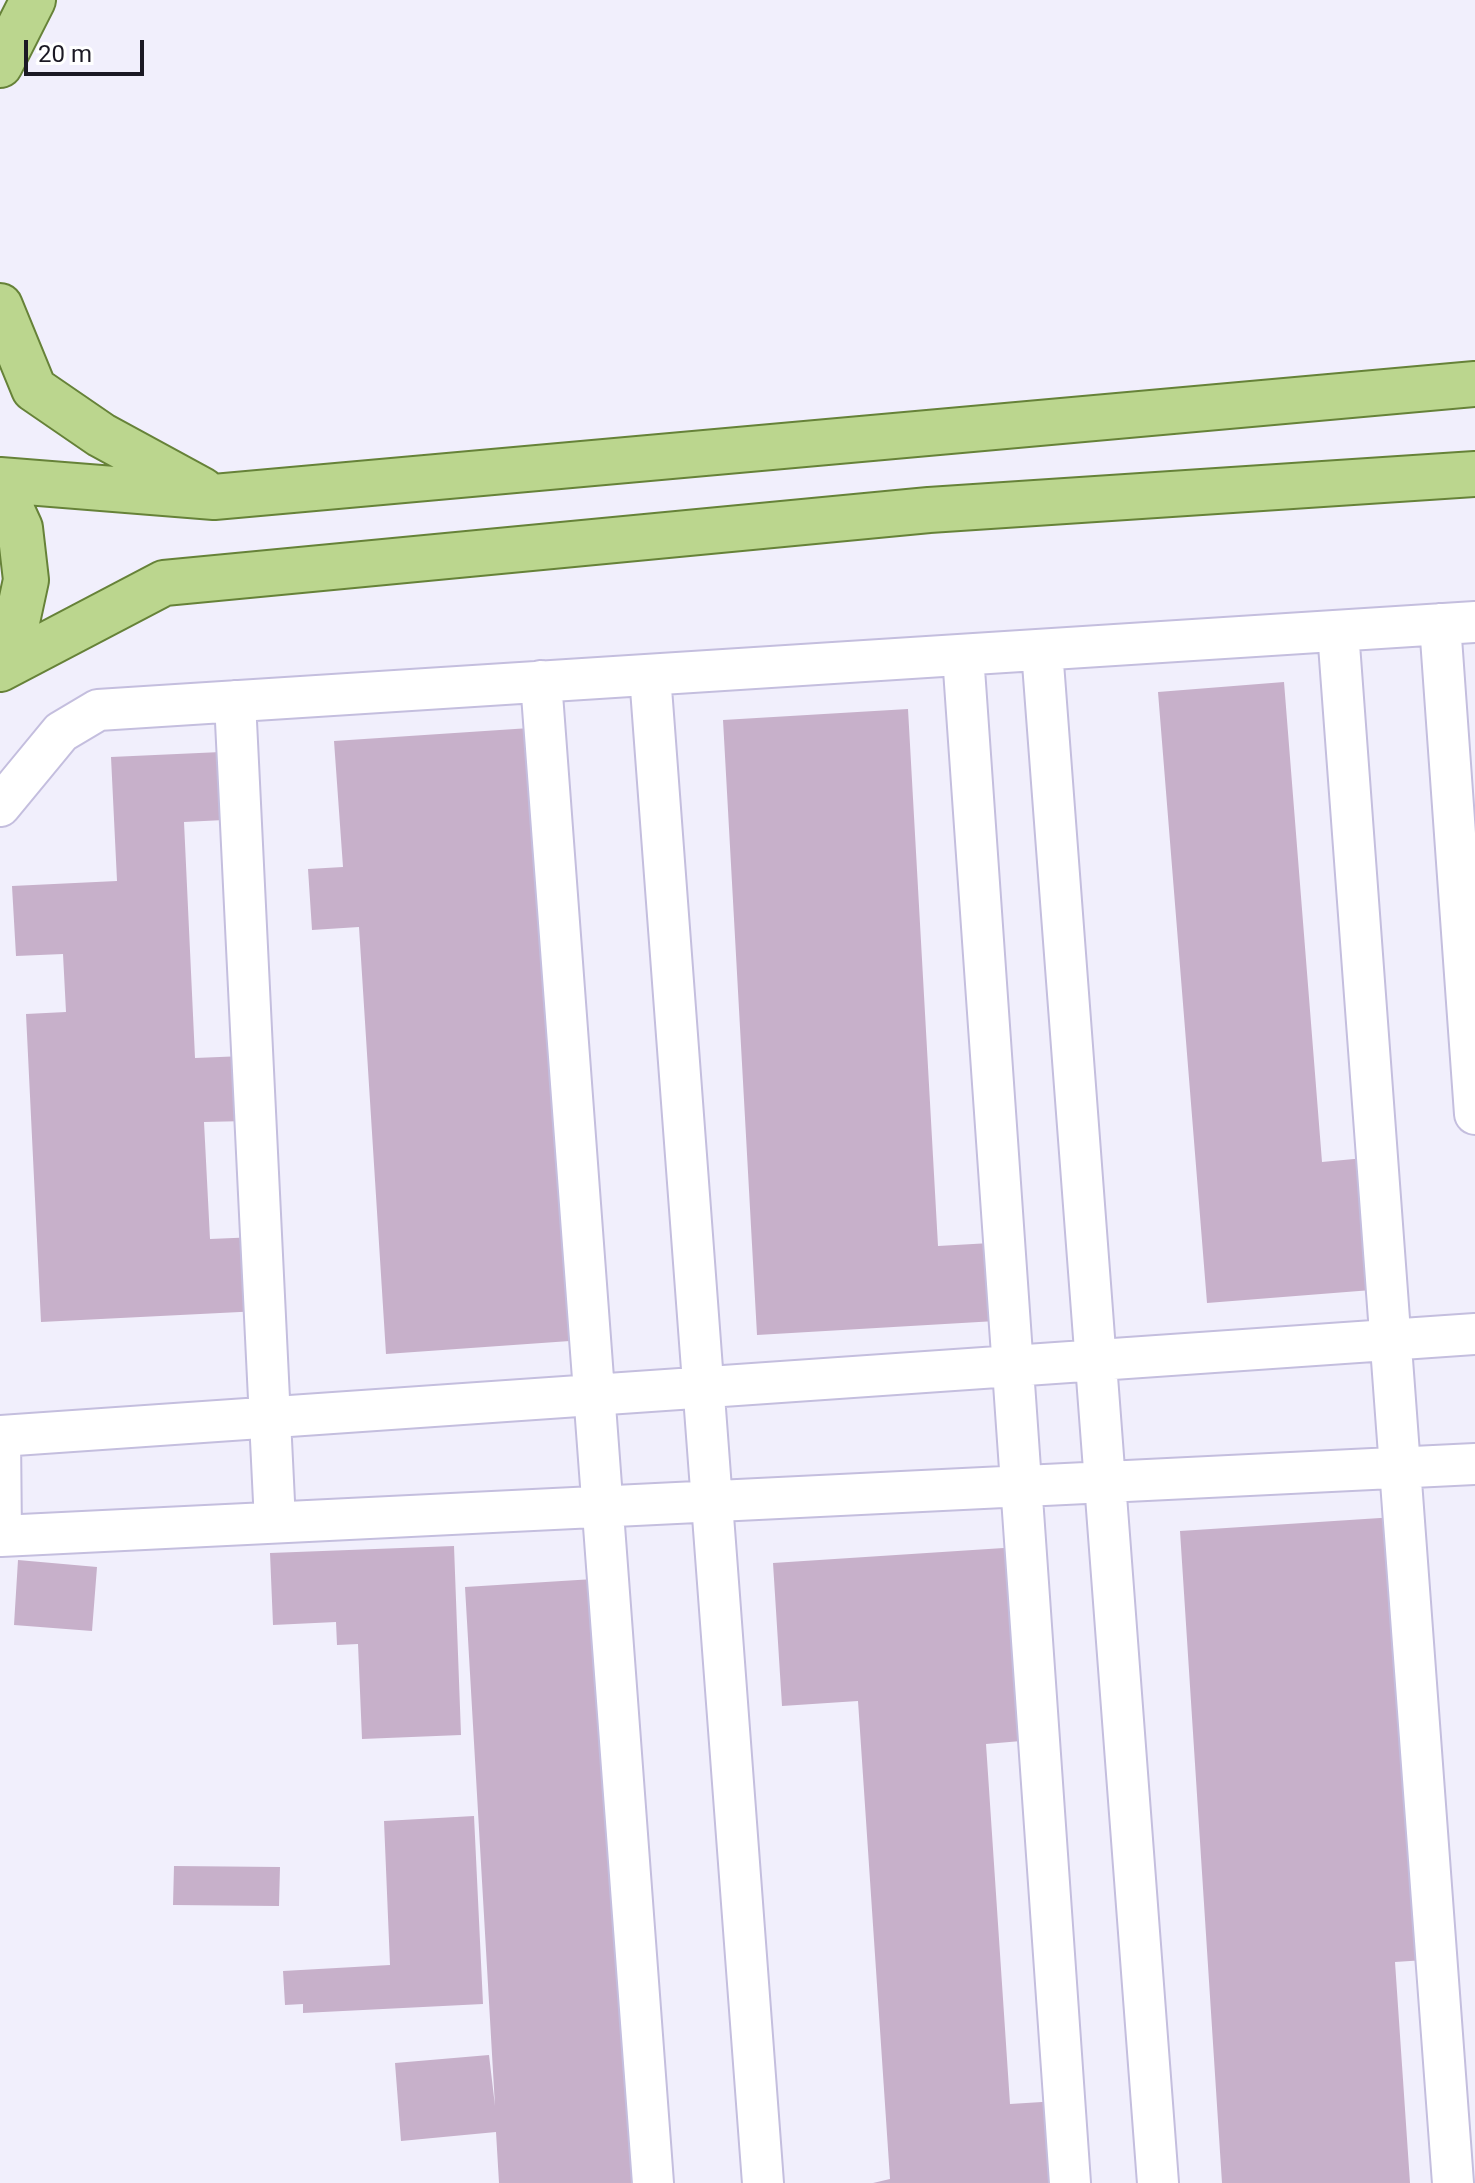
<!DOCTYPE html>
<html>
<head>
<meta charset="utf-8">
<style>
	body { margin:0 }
	#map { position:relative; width:1475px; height:2183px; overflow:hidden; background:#f1effc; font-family:Roboto,sans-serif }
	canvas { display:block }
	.scale { position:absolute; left:24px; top:40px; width:120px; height:36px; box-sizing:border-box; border:4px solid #1b1924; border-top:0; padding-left:10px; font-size:24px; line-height:28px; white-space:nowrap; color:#1b1924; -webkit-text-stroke:6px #fff; paint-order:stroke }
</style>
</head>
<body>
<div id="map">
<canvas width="1475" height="2183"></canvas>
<div class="scale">20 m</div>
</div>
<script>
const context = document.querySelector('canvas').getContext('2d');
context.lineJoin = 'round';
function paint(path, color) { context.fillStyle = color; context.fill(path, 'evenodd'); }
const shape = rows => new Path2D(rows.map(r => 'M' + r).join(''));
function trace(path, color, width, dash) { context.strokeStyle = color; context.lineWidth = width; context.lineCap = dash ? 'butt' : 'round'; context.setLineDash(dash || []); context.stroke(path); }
paint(shape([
	[1284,682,1322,1162,1386,1156,1397,1288,1207,1303,1158,692],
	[908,709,938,1246,1008,1242,1013,1320,757,1335,723,720],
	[545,727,584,1340,386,1354,359,927,312,930,308,869,343,867,334,741],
	[221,752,224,820,184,822,195,1058,244,1056,247,1121,204,1122,210,1239,257,1237,260,1311,41,1322,26,1014,66,1012,63,954,16,956,12,886,117,881,111,757],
	[1411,1516,1440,1959,1395,1962,1410,2183,1222,2183,1180,1531],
	[454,1546,461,1735,362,1739,358,1644,337,1645,336,1622,273,1625,270,1553],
	[1019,1547,1033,1740,986,1744,1010,2104,1074,2100,1080,2183,873,2183,890,2179,858,1701,782,1706,773,1563],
	[18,1560,97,1567,92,1631,14,1625],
	[610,1578,645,2183,499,2183,496,2132,401,2141,395,2063,489,2055,495,2106,465,1587],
	[474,1816,483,2004,303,2013,303,2004,285,2005,283,1971,390,1965,384,1821],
	[174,1866,280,1867,279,1906,173,1905]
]), '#c7b0ca');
const minor = shape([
	[1440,624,1475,1114],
	[1338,631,1453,2183],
	[1042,650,1158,2183],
	[963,655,1070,2183],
	[650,675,763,2183],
	[541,681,653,2183],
	[235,701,275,1522],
	[0,806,61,732,98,710,1475,622],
	[1475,1334,0,1436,1,1536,1475,1464]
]);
const major = shape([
	[0,65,33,0],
	[0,306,34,389,101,435,202,490],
	[0,480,214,497,1475,384],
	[0,484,20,528,26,580,15,631,0,655],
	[0,669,164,583,929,510,1475,474]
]);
trace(minor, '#c4bede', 44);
trace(major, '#668238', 48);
trace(minor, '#fff', 40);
trace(major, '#bbd68e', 44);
</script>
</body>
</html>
